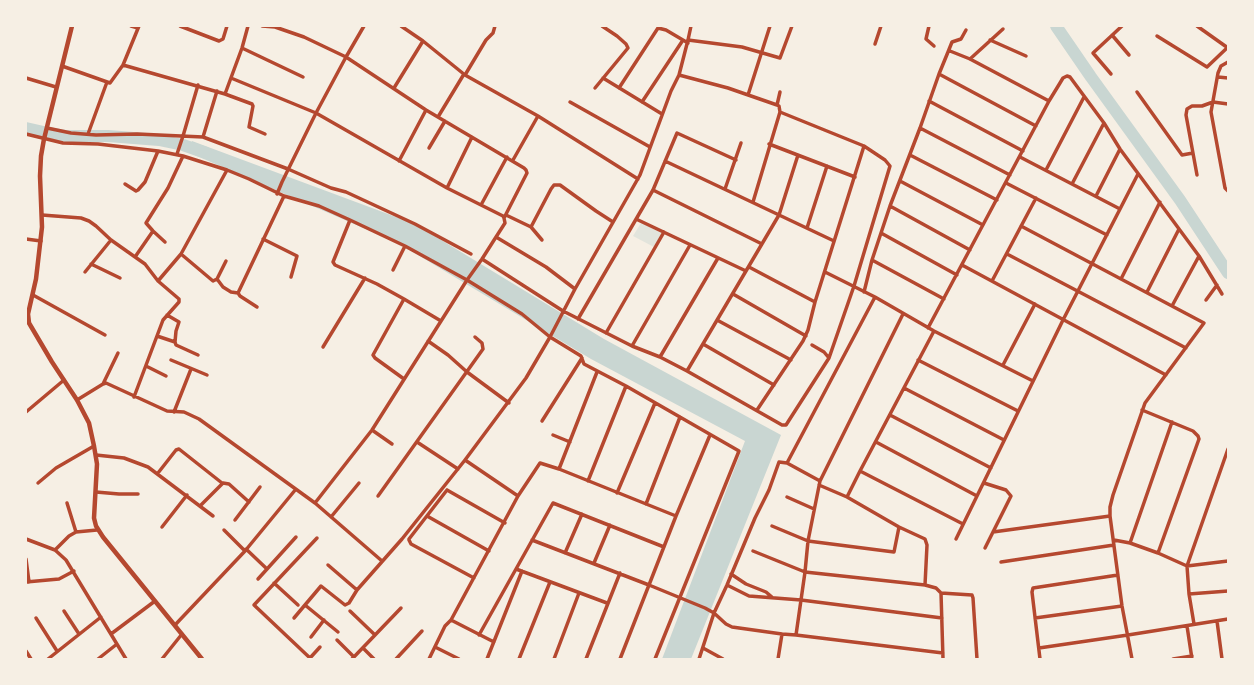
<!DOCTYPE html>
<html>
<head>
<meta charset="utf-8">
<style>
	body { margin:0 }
	#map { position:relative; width:1254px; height:685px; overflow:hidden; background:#f6efe4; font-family:Jost,sans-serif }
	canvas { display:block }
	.frame { position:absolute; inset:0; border:27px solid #f6efe4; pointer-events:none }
</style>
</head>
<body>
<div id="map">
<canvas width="1254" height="685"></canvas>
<div class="frame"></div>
</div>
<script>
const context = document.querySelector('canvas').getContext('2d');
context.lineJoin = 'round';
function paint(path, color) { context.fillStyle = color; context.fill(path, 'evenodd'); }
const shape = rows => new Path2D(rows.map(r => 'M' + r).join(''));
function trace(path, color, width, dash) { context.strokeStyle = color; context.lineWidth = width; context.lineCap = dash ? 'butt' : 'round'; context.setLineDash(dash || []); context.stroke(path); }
paint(shape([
	[641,223,662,233,654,247,633,236]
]), '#e2e4dc');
paint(shape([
	[192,141,415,224,604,339,781,435,691,659,662,659,745,441,591,359,398,243,190,153]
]), '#c9d6d2');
trace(shape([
	[1056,26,1091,77,1180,200,1228,273],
	[26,128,48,133,65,136,108,136,159,140,183,145,206,153]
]), '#c9d6d2', 12);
trace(shape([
	[131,26,138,28],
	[180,26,219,41,223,39,227,26],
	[262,26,275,27,304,37,346,57,426,110,524,168,526,170,527,173,504,218],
	[401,26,423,41,465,75,538,116,638,179],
	[929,26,926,39,934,46],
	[1197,26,1228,48],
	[1112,35,1129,55],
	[1157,36,1207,67,1228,47],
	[688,40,742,47,780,58,792,26],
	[990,40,1026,56],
	[875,44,881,26],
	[242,48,303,77],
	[948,52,952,42,961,39,966,30],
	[970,59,1003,29],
	[1228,62,1221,66,1218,73,1211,112,1225,188,1228,191],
	[123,65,139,26],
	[62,66,110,83,123,65,225,94,252,104,253,106,249,127,265,134],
	[939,74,1036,126],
	[1111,74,1093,53,1122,26],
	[465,75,486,40,493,33,495,26],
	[679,75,728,88,777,105],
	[1218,77,1228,78],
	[26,78,56,87],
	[231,78,316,113,447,188,503,216,504,218,505,223,496,237,546,267,575,289],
	[603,78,662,114],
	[394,88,423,41],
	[595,88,628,48,626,44,617,36,602,26],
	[619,88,658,28,666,30,688,43],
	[1137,92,1182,155,1193,153],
	[225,94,242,48,248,26],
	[748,95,770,26],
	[929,101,1023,151],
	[570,102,650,147],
	[642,102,683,40],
	[438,117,464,74],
	[47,128,71,133,96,135,137,134,203,137,288,169,331,188,346,192,415,224,471,254],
	[920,128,1010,175],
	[26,134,63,143,98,144,158,151,183,156,227,170,249,179,284,196,319,206,350,220,405,246,467,280,522,314,550,337,581,356,584,364,626,386,739,451,655,659],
	[88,134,107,82],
	[203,137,217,91],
	[769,144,855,177],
	[429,148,445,121],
	[177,154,183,136,198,85],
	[910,155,997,200],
	[1020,157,1120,209],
	[513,160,538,116],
	[399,161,426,110],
	[665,161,834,241],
	[1046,170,1084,97],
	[1197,175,1186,115,1187,109,1192,106,1202,106,1213,102,1228,104],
	[900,181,983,225],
	[1006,183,1107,235],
	[125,184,136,191,138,190,145,182,158,151],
	[1072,184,1104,123],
	[447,188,472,137],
	[725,189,741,143],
	[653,190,762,244],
	[277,194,282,182,316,113,346,57,364,26],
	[1096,196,1120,149],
	[753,202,780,112,779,106,777,105,780,92],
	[481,205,507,157],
	[890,206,970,250],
	[42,215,81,218,89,221,96,226,111,240,145,264,158,281,179,299,179,302,163,320,134,397],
	[506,215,531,227],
	[636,219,746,271],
	[350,220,333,262,335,265,377,284,404,299,373,355,375,358,404,379],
	[1021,226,1204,323,1145,403,1113,495,1110,507,1110,516,1122,606,1132,659],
	[807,228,827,166],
	[881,233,957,275],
	[26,239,41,241],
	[263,239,297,256,291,277],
	[542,240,531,227,551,189,554,185,560,185,596,211,613,222],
	[165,242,153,231,146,223,168,188,183,156],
	[181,254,213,281,217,279,226,261],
	[1007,254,1186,348],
	[135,257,153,231],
	[482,259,563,311,632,346,660,357,687,371,782,425,786,425,829,358,854,286,890,166,885,160,864,146,780,112],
	[872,260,944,299],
	[91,264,120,278],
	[962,265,1166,375],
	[749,267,815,302],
	[393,270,405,246],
	[85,272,111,240],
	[825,272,875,297,934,331,1033,381],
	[217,279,223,287,231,292,238,293],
	[1121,279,1160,202],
	[158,281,181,254,227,170],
	[992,281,1036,198],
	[864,292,872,260,890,206,920,128,939,74,948,52,950,51,970,59,1049,101],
	[1147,292,1179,229],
	[733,294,806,336],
	[33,295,105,335],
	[404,299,441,321],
	[1206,300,1217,285],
	[1172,306,1199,256],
	[257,307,240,296,238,293,284,196],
	[167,315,179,322,176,331,175,342],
	[578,319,653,190,677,133,736,160],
	[717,320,791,360],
	[928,328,1049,101,1060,83,1063,78,1067,76,1070,77,1104,123,1120,149,1199,256,1222,294],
	[606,333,664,232],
	[157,336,175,342,176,345,198,355],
	[428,341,448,355,467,372,509,403],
	[703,344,774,385],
	[812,345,824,352,829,358],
	[632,346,690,245],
	[323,347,365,278],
	[660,357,718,258],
	[171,360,207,375],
	[918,360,1018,411],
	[1003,365,1035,304],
	[146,366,166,376],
	[687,371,779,215,798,155],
	[103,384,118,353],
	[904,388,1004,440],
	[77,400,103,384,106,383,167,411,184,412,199,419,315,503,382,561],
	[757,410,803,341,808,330,815,302,864,146],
	[1142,410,1193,431,1198,436,1199,439,1158,553],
	[26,412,64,380],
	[174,412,191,369],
	[890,415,991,468],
	[542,421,582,358],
	[372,430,392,444],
	[553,435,570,442],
	[417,442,458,469],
	[876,442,977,496],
	[96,455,124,458,148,467,213,516],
	[465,460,518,496],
	[787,463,875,297],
	[559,469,597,372],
	[860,471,963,524],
	[158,473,176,450,179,449,222,483],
	[588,481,626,386],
	[38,483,56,468,94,446],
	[984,483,1006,490,1011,496,985,548],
	[819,485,847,497,860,471,934,331],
	[447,490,409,539,409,540,411,544,474,578],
	[447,490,505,523],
	[96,492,119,494,138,494],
	[617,493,655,403],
	[378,496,483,349,482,343,475,337],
	[787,497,814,509],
	[847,497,899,527,925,539,927,545,925,585],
	[67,503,76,532],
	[315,503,372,430,467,280,482,259,496,237],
	[646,504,680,417],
	[200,506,223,483,229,484,249,502],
	[427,516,489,551],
	[331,517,359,483],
	[235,520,260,487],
	[772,526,808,541,894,552,899,527],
	[162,527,187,495],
	[224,530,245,551],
	[993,532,1110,516],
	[26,539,55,550,66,560,126,659],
	[956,539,1063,320,1138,174],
	[532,540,649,585,705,608,714,613,726,624,732,627,782,634,796,635,943,653],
	[1114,540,1130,543,1158,553,1187,566,1228,449],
	[1130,543,1172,422],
	[246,549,267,569],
	[55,550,69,536,76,532,97,530],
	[753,551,805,572,925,585,936,588,941,593,943,659],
	[565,553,582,514],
	[26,559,29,582],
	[1001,562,1114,545],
	[594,563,610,525],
	[328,565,357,590],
	[516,569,607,603],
	[731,574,746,584,766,592,773,598],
	[258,579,296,537],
	[26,582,59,579,74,571],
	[274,583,298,605],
	[727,585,749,596,801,600,942,618],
	[941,593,972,595,973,598,977,659],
	[1189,594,1228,591],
	[305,605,338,632],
	[64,611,79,634],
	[350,611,375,635],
	[36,618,57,651],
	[294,618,321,586,345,605,349,603,357,590,402,539,465,460,526,378,550,337,575,289,640,175,671,91,679,75,688,40,691,26],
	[1035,618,1122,606],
	[1217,621,1222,659],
	[1194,624,1189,594,1187,566,1228,561],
	[175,625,245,551,296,489],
	[1187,626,1192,659],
	[111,634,155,601],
	[479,635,553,503,664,547],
	[796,635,805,572,808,541,820,481,903,314],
	[311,637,324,620],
	[337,640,354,657],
	[494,642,451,620,518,496,540,463,559,469,676,516],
	[435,647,459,659],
	[363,648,374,659],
	[703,648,723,659],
	[1039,648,1128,635,1228,619],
	[26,651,31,659],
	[310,658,254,605,317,538],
	[310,658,320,647],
	[48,659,101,617],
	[98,659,117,644],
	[162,659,182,634],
	[352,659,401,608],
	[396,659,422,631],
	[429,659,445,626,451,620],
	[487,659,522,571],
	[519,659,550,582],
	[554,659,579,593],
	[586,659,620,573],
	[620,659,676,516,710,435],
	[699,659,714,613,727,585,755,518,769,490,779,462,787,463,820,481],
	[778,659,782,634],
	[1040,659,1032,592,1033,588,1118,575],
	[1173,659,1192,656]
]), '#b5482f', 3.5);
trace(shape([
	[72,26,44,139,41,156,40,176,42,227,36,279,28,314,29,323,52,362,77,400,89,423,94,446,97,464,94,518,96,526,103,537,202,659]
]), '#b5482f', 4.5);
</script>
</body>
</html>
